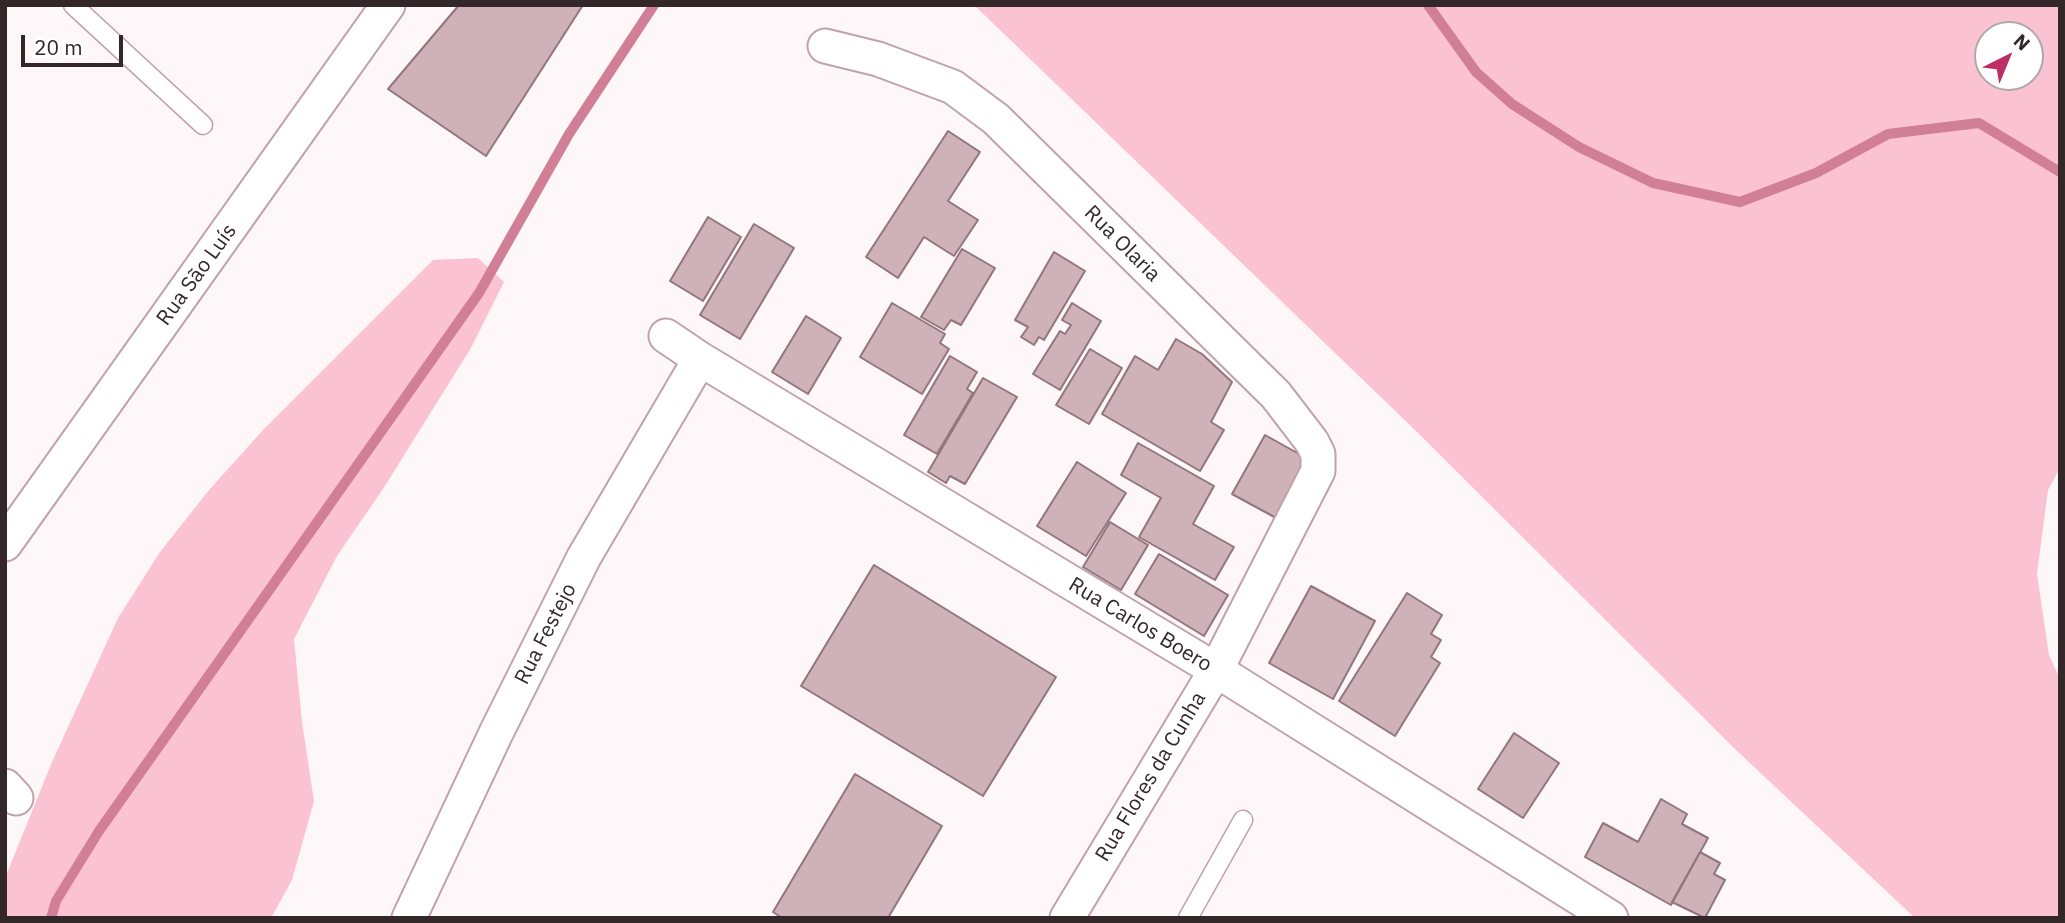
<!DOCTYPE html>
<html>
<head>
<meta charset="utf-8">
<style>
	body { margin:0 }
	#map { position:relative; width:2065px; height:923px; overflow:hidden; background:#fef7f9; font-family:"IBM Plex Sans",sans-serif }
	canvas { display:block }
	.frame { position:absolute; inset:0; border:7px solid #33272a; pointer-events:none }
	.north { position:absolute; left:1974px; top:21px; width:70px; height:70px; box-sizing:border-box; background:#fff; border:2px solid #ada9aa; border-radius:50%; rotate:43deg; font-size:19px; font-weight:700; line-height:28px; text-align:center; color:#33272a }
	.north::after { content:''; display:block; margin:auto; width:24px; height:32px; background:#bb2f66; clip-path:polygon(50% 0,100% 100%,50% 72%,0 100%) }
	.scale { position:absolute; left:21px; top:35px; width:102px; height:32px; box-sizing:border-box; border:4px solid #33272a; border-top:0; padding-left:9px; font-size:21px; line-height:24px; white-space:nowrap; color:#33272a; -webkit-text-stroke:5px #fff; paint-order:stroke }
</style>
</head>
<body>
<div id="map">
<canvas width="2065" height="923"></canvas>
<div class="frame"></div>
<div class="north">N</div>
<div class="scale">20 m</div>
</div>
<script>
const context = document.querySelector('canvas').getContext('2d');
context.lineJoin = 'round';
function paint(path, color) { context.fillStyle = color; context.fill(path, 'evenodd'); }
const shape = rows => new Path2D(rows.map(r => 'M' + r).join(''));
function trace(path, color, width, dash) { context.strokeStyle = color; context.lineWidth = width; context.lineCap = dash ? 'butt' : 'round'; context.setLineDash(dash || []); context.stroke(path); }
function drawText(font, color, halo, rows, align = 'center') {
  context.font = font + ' "IBM Plex Sans",sans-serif'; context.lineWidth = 7; context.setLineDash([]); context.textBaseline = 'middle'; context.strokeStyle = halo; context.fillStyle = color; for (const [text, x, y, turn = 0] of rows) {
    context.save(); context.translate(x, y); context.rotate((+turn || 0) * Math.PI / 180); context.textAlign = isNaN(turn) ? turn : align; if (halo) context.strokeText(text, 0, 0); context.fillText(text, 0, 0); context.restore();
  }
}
paint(shape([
	[974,5,2060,5,2060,468,2048,490,2037,574,2049,655,2060,679,2060,918,1915,918,1736,750,1415,430],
	[1988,35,2030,35,2030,77,1988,77],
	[478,258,504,282,471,348,383,489,337,556,294,639,302,722,314,801,292,880,271,918,5,918,5,878,52,762,118,618,160,552,209,490,264,429,433,260]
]), '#fbc3d1');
trace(shape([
	[1428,5,1476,72,1512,104,1579,147,1653,183,1740,202,1816,173,1888,134,1979,123,2060,172],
	[51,918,56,901,99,831,479,293,569,134,654,5]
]), '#d17f96', 10);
const building = shape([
	[459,5,583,5,486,156,388,89,459,5],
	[948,131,980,152,948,201,978,220,954,256,924,237,898,278,866,257,948,131],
	[708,217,741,237,703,301,670,281,708,217],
	[754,224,794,248,740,339,700,315,754,224],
	[962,249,995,268,961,325,951,320,944,330,921,317,962,249],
	[1054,252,1085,271,1044,340,1039,337,1034,345,1021,337,1028,327,1015,320,1054,252],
	[892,303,945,334,940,343,949,349,922,394,860,357,892,303],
	[1072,303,1101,321,1060,390,1033,374,1060,331,1065,334,1071,325,1062,320,1072,303],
	[806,316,841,338,808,394,772,372,806,316],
	[1176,339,1202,354,1232,382,1211,422,1224,430,1200,471,1102,414,1135,356,1158,370,1176,339],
	[1090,349,1122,368,1089,424,1056,405,1090,349],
	[950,356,977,372,967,389,973,393,937,454,904,435,950,356],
	[983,378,1017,397,965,484,950,476,946,483,928,472,983,378],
	[1265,435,1310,460,1278,519,1232,494,1265,435],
	[1138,443,1214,486,1193,524,1234,547,1215,580,1139,537,1161,498,1121,475,1138,443],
	[1077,462,1126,493,1086,556,1037,526,1077,462],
	[1110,522,1148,545,1121,590,1083,567,1110,522],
	[1159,554,1228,595,1204,636,1135,594,1159,554],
	[874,565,1056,677,983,796,801,686,874,565],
	[1311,586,1375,621,1333,699,1269,663,1311,586],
	[1407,593,1442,615,1431,634,1441,640,1431,657,1440,663,1395,736,1339,701,1407,593],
	[1514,733,1559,763,1523,818,1478,789,1514,733],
	[855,774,942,826,888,918,782,918,773,912,855,774],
	[1661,799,1687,814,1682,824,1708,838,1671,905,1585,857,1603,823,1638,842,1661,799],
	[1700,852,1720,863,1714,874,1725,880,1705,918,1672,902,1700,852]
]);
paint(building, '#cfb1b8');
trace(building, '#92767d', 2);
const service = shape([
	[73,5,203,125],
	[1188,918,1243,820]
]);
const minor = shape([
	[825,46,878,59,953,87,996,119,1276,395,1312,442,1318,454,1318,471,1216,670,1067,918],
	[666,336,700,359,1216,670,1611,918],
	[5,544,388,5],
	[5,786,16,798],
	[409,918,496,733,584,557,700,359]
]);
trace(service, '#c0a2aa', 21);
trace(minor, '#c0a2aa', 37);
trace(service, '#fff', 18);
trace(minor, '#fff', 33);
drawText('21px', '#33272a', '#fff', [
	["Rua Olaria",1122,244,45],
	["Rua São Luís",197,275,-54],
	["Rua Carlos Boero",1140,625,31],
	["Rua Festejo",546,634,-63],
	["Rua Flores da Cunha",1151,777,-59]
]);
</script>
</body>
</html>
